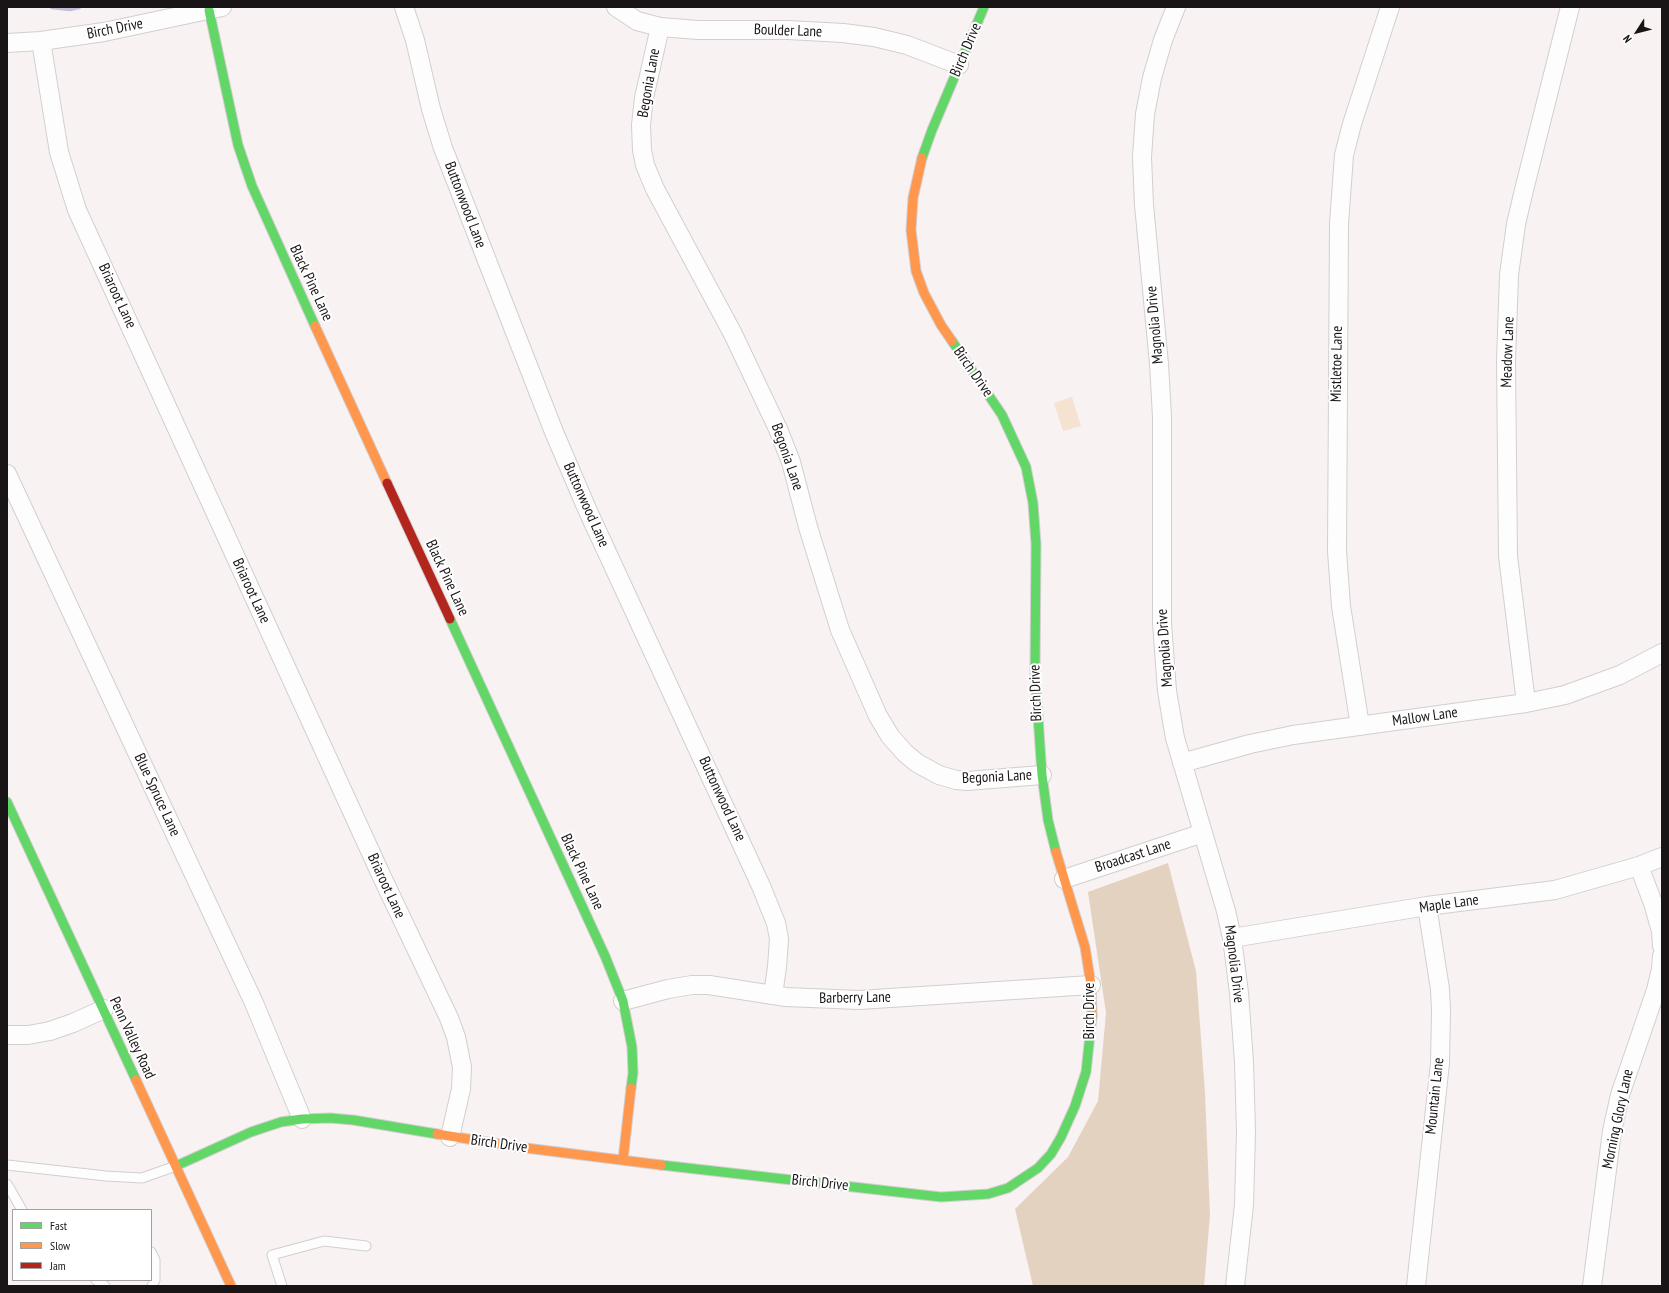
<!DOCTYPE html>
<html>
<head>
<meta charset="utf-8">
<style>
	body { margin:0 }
	#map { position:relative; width:1669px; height:1293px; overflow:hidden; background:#f8f2f3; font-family:"PT Sans Narrow",sans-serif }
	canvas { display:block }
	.frame { position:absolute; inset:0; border:8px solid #191516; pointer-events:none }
	.legend { position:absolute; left:12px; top:1209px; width:140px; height:72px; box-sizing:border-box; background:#fff; border:1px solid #a3a1a2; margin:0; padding:5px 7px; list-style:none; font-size:12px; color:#191516 }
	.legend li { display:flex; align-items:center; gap:8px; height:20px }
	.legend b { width:20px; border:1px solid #a3a1a2 }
	.north { position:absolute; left:1617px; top:12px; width:40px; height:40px; -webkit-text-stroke:3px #fff; paint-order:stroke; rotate:234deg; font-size:11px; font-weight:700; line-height:16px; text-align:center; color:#191516 }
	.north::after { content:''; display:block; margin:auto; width:14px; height:18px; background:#191516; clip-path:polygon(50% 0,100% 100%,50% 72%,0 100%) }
</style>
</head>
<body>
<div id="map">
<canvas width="1669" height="1293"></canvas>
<div class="frame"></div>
<ul class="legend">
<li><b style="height:5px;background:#63d668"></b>Fast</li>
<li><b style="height:5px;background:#ff974d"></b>Slow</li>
<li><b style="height:5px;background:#b3261e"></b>Jam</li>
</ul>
<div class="north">N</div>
</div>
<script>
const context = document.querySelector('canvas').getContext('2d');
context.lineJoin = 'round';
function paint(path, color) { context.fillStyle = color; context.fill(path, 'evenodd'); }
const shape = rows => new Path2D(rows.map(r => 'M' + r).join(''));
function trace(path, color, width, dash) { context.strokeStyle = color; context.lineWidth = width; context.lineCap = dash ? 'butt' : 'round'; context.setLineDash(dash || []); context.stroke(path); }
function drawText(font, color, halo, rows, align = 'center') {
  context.font = font + ' "PT Sans Narrow",sans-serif'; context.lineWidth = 4; context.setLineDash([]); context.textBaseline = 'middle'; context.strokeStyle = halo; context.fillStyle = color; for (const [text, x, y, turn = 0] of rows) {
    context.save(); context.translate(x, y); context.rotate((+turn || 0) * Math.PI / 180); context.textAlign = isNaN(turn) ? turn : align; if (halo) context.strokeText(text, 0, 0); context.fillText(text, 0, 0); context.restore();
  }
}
paint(shape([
	[1072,397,1081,426,1063,431,1054,403]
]), '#f5e2d0');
paint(shape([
	[1168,863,1196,971,1205,1093,1210,1215,1204,1286,1033,1286,1015,1209,1068,1157,1098,1101,1106,1013,1088,892]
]), '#e4d2c0');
trace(shape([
	[52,7,70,9,79,7]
]), '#c2bdd8', 4.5);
const lane = shape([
	[7,1165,106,1176,142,1178,176,1166],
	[7,1184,22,1210],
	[151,1252,155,1260,155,1280,152,1286],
	[96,1280,105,1286],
	[282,1286,272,1255,324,1241,366,1246]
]);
const street = shape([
	[404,7,415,40,431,109,443,148,554,432,587,509,761,886,776,923,779,939,777,967,773,995],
	[616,7,637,21,660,27,698,30,788,30,843,33,874,37,907,45,959,65],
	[1176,7,1163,40,1152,78,1145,114,1142,157,1144,205,1159,364,1162,417,1162,623,1167,691,1175,738,1226,911,1232,938,1239,993,1244,1062,1246,1131,1244,1205,1235,1286],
	[660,27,644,98,641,125,642,150,645,165,655,189,733,334,778,429,791,462,808,527,840,630,878,716,890,736,905,753,917,763,939,775,956,780,967,781,1042,775],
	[41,41,59,152,77,210,382,877,449,1018,456,1037,462,1067,461,1089,450,1137],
	[7,43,41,41,104,32,222,7],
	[7,474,254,1003,302,1119],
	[1526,703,1508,556,1506,361,1509,275,1516,224,1524,190,1570,7],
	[1360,726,1341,606,1337,551,1339,224,1344,155,1352,124,1390,7],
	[1182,763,1250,744,1293,735,1526,703,1565,695,1620,675,1662,653],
	[1639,866,1653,903,1661,931,1662,946],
	[1064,879,1203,833],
	[1232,938,1427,906,1555,890,1639,866,1662,857],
	[623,1001,668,989,692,985,709,985,786,997,859,1000,1091,985],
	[7,1035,28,1035,50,1031,73,1023,104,1009],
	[1416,1286,1440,1063,1441,1011,1440,989,1427,906],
	[1592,1286,1612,1131,1620,1095,1656,990,1661,969,1662,956]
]);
const fast = shape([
	[209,10,238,145,252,186,315,326],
	[922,158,932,130,984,7],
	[952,341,1002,415,1026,467,1033,503,1036,544,1035,672,1042,775,1048,820,1056,852],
	[450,619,605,956,623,1001,632,1047,633,1073,631,1088],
	[7,802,136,1080],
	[661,1165,941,1197,988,1194,1008,1188,1038,1168,1051,1154,1061,1137,1075,1106,1086,1072,1092,1016],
	[176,1166,251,1132,281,1122,302,1119,330,1118,353,1120,437,1134]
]);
const slow = shape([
	[922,158,913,198,911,230,916,271,924,293,941,325,952,341],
	[315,326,387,483],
	[1056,852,1085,947,1091,985,1092,1016],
	[136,1080,231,1286],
	[437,1134,518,1147,661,1165],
	[623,1160,631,1088]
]);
const jam = shape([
	[387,483,450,619]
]);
trace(lane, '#d3cecf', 11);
trace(street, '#d3cecf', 20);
trace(fast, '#d3cecf', 11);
trace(slow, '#d3cecf', 11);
trace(jam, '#d3cecf', 11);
trace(lane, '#fefdfd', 9);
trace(street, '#fefdfd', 18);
trace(fast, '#63d668', 9);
trace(slow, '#ff974d', 9);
trace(jam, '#b3261e', 9);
drawText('15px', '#191516', '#fff', [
	["Birch Drive",115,29,-11],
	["Boulder Lane",788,31,2],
	["Birch Drive",966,50,-67],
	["Begonia Lane",649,83,-80],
	["Buttonwood Lane",465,205,69],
	["Black Pine Lane",311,283,65],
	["Briaroot Lane",117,296,65],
	["Magnolia Drive",1155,325,-95],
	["Meadow Lane",1508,352,-88],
	["Mistletoe Lane",1337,364,-89],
	["Birch Drive",973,372,55],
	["Begonia Lane",787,457,71],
	["Buttonwood Lane",586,505,66],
	["Black Pine Lane",447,578,65],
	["Briaroot Lane",251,591,65],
	["Magnolia Drive",1165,648,-94],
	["Birch Drive",1036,693,-92],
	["Mallow Lane",1425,717,-8],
	["Begonia Lane",997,777,-3],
	["Blue Spruce Lane",157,795,65],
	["Buttonwood Lane",722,799,65],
	["Broadcast Lane",1133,856,-18],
	["Black Pine Lane",582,872,65],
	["Briaroot Lane",386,886,65],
	["Maple Lane",1449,904,-8],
	["Magnolia Drive",1234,964,83],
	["Barberry Lane",855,998,-1],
	["Birch Drive",1090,1011,-90],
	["Penn Valley Road",132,1038,65],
	["Mountain Lane",1435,1096,-84],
	["Morning Glory Lane",1618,1119,-78],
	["Birch Drive",499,1144,8],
	["Birch Drive",820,1183,6]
]);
</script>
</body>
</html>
